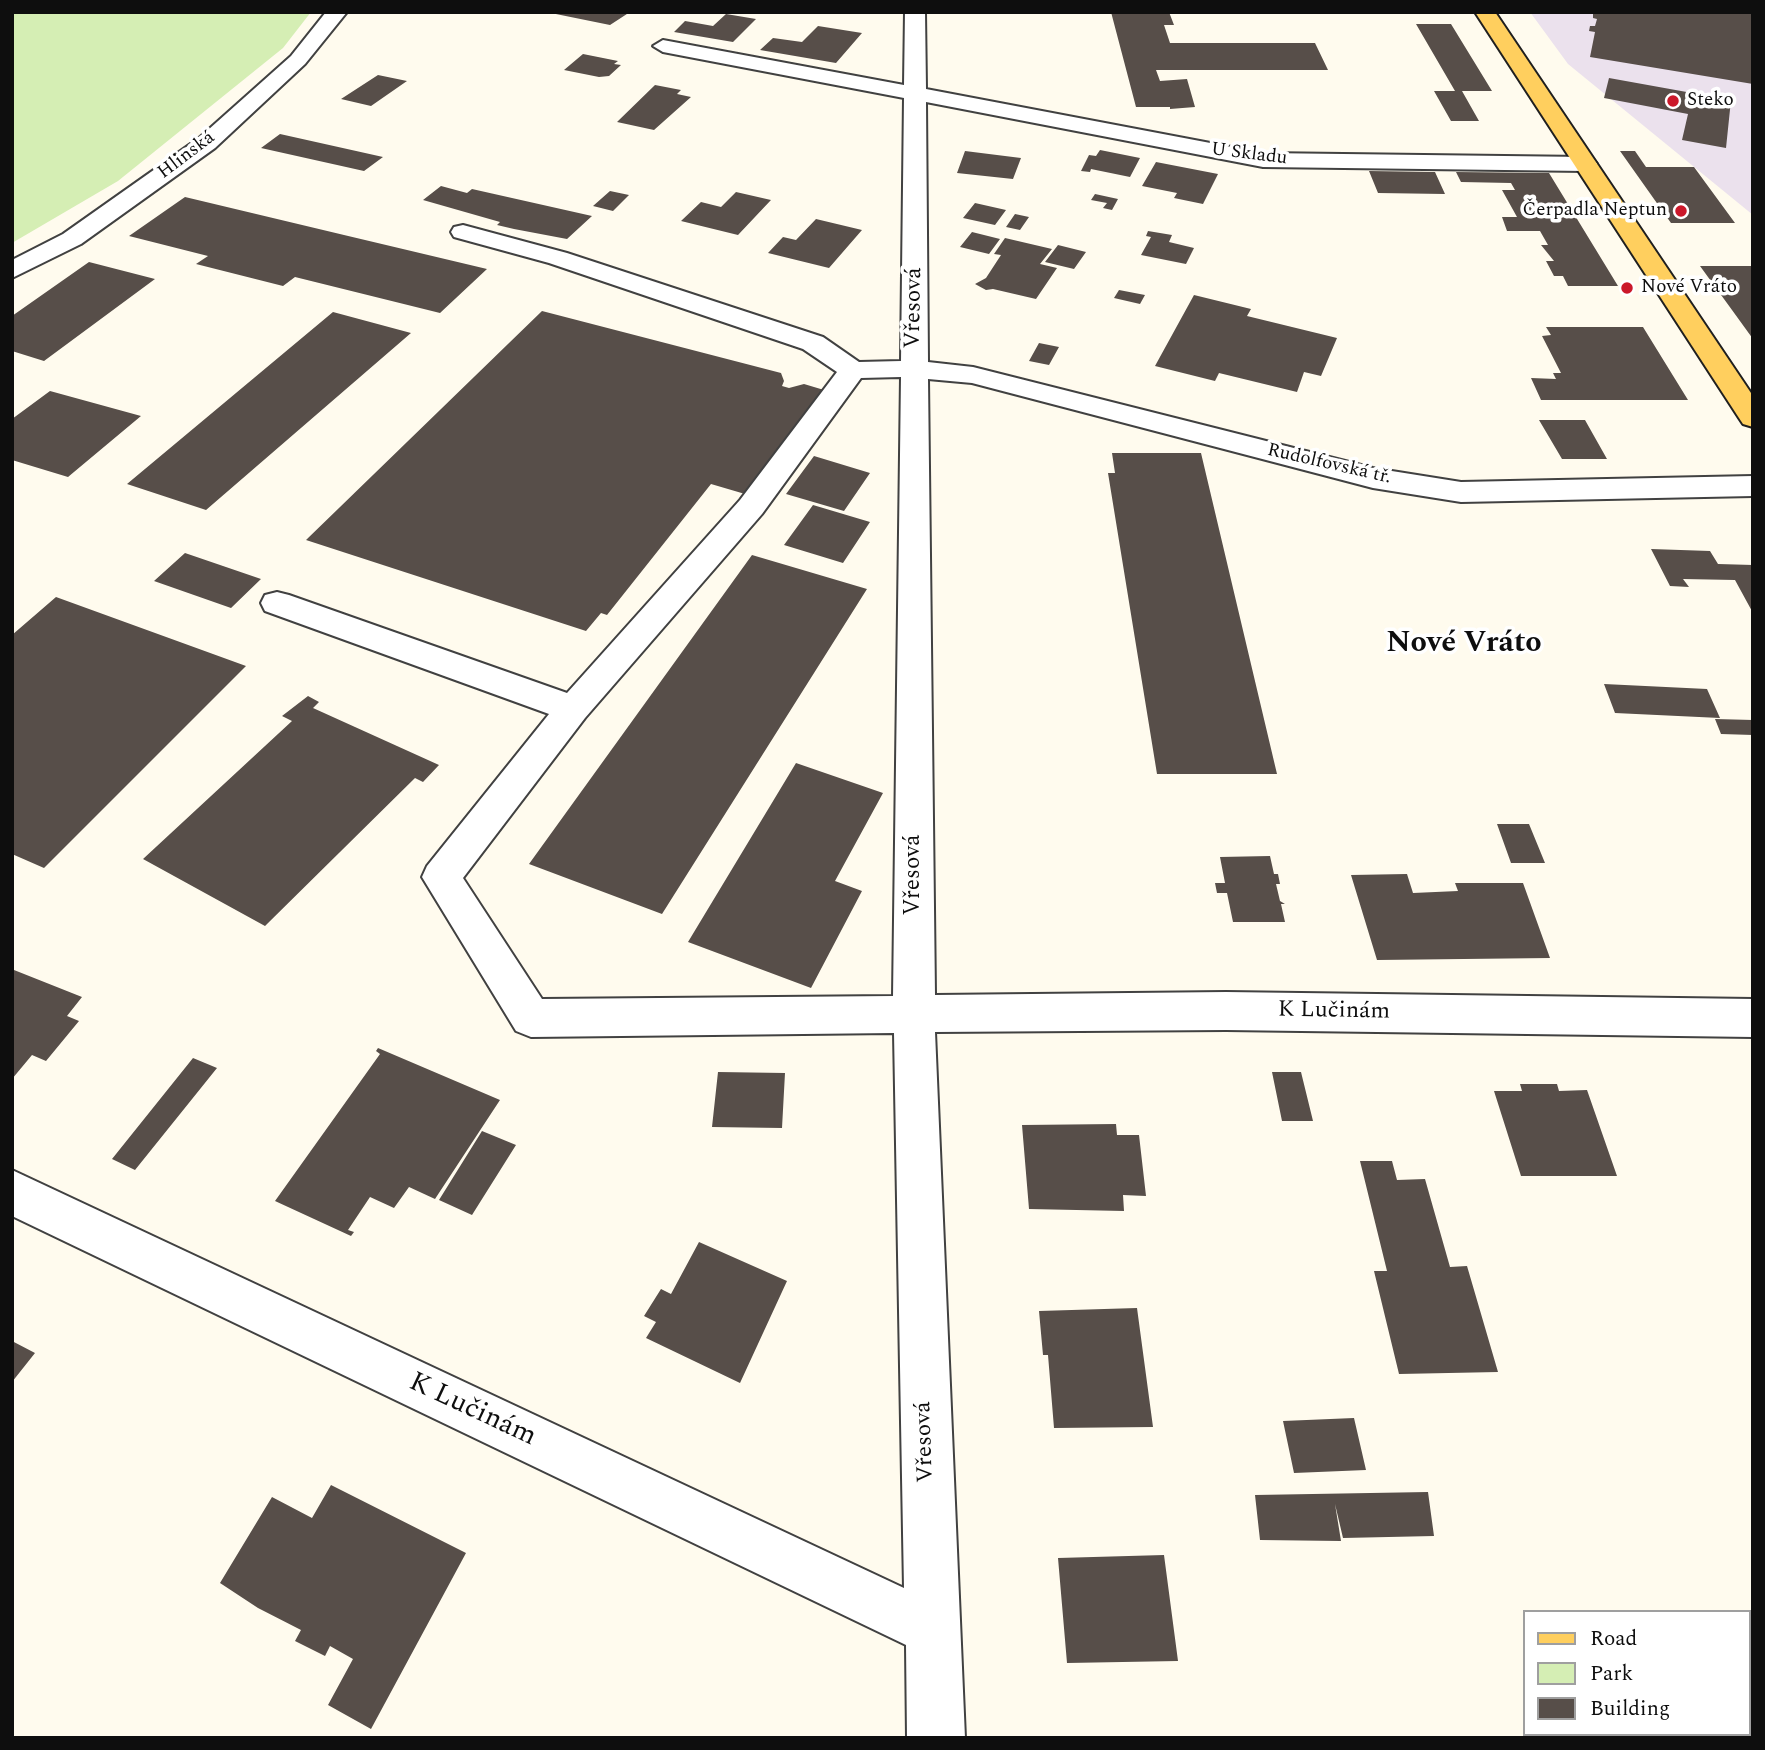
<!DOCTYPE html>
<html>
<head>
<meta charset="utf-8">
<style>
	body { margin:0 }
	#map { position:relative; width:1765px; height:1750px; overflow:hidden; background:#fffbee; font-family:Spectral,serif }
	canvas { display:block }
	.frame { position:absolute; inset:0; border:14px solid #0e0e0e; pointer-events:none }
	.legend { position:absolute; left:1523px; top:1610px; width:228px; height:126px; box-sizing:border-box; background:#fff; border:2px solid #9f9f9f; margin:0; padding:9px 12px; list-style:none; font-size:21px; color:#0e0e0e }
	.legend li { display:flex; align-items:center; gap:14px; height:35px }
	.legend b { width:35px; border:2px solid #9f9f9f }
</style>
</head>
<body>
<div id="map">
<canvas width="1765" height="1750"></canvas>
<div class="frame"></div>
<ul class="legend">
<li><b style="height:9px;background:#ffcf5e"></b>Road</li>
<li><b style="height:19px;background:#d5eeb4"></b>Park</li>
<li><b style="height:19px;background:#574e49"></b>Building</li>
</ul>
</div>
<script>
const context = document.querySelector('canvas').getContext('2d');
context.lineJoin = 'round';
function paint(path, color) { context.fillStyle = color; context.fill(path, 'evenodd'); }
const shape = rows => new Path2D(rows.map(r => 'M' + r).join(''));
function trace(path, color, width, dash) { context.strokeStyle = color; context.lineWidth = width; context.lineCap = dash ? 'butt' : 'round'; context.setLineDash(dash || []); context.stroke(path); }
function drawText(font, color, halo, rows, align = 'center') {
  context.font = font + ' Spectral,serif'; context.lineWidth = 7; context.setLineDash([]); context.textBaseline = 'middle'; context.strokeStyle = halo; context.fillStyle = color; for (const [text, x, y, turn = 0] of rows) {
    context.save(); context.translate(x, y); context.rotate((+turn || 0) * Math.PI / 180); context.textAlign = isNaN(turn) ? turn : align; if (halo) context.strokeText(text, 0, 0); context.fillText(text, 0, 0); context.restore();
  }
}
paint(shape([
	[1530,12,1753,12,1753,215,1568,64]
]), '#ebe1ed');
paint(shape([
	[12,12,311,12,283,48,118,181,12,243]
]), '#d5eeb4');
paint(shape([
	[546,12,630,12,610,25],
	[1111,12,1169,12,1174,25,1164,25,1170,43,1315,43,1328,70,1156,70,1160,81,1187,79,1195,107,1170,109,1170,107,1136,107],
	[1753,12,1753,84,1590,57,1595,32,1589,31,1590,26,1595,26,1597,19,1593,18,1593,13],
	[726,14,756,19,733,42,674,32,685,21,713,26],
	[1416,24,1451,24,1492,91,1462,91,1479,121,1451,121,1434,91,1455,91],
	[818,26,862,33,836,63,760,50,773,38,802,42],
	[583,54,618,61,614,64,621,65,609,76,599,77,564,70],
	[378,75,407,81,371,106,341,99],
	[1609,78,1731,100,1726,148,1682,140,1688,114,1604,98],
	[655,85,681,90,677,94,691,97,654,130,617,122],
	[280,134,383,157,364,171,261,148],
	[1100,150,1140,158,1130,177,1091,169,1090,172,1081,171,1089,155,1096,156],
	[965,151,1021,158,1013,179,957,173],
	[1620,151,1635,151,1646,167,1694,167,1735,223,1671,223],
	[1156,162,1218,174,1203,204,1174,198,1177,193,1142,186],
	[1369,171,1435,172,1445,194,1378,193],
	[1456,172,1549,173,1618,286,1568,286,1563,276,1554,276,1546,261,1554,261,1541,245,1548,245,1540,231,1507,231,1502,217,1517,217,1502,190,1515,190,1511,183,1461,182],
	[441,186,467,193,472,189,592,216,567,239,514,229,497,225,500,222,423,200],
	[610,191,629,195,613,211,593,206],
	[736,192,771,200,738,235,681,221,701,202,721,207],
	[1095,194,1118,199,1112,210,1103,208,1107,203,1091,200],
	[185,197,344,235,487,269,440,313,295,277,283,286,196,264,208,256,129,236],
	[975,203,1006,210,995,225,963,218],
	[1015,214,1029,217,1020,230,1006,227],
	[816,219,862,230,829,268,768,253,783,237,796,240],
	[1148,231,1172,235,1169,242,1194,248,1186,264,1141,255,1151,237,1146,236],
	[972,232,1000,239,989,254,960,247],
	[1005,238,1052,249,1040,264,1057,268,1036,299,993,289,986,290,975,284,986,278,1001,255,994,254],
	[1058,245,1086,252,1074,269,1045,262],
	[89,262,155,279,44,361,12,351,12,316],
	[1700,266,1753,266,1753,339,1732,310],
	[1119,290,1145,295,1140,304,1114,298],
	[1194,295,1251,309,1247,316,1337,338,1321,376,1304,372,1297,392,1219,373,1215,381,1155,366],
	[542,311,781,373,784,381,782,386,789,388,804,384,824,390,745,494,711,484,607,615,601,613,586,631,306,540],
	[333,312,411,333,206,510,127,484],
	[1546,327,1643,327,1688,400,1541,400,1531,378,1556,379,1553,373,1561,373,1542,336,1551,335],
	[1039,343,1059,347,1049,365,1029,361],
	[50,391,141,416,68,477,12,460,12,419],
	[1539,420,1585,420,1607,459,1562,459],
	[1112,453,1201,453,1277,774,1157,774,1108,473,1115,473],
	[814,456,870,473,844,511,786,494],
	[813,505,870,522,843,563,784,545],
	[1651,549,1710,551,1718,564,1753,565,1753,613,1735,580,1683,579,1689,587,1670,586],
	[185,553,261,579,231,608,154,581],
	[752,555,867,589,662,914,529,864],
	[56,597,246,666,44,868,12,854,12,635],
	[1604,684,1707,689,1720,718,1615,713],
	[308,696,319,702,313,708,439,765,423,782,415,778,265,926,143,859,292,721,282,716],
	[1715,719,1753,720,1753,735,1721,734],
	[796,763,883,793,835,881,862,891,811,988,688,942],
	[1497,824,1529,824,1545,863,1511,863],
	[1270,856,1274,874,1278,874,1280,884,1276,884,1280,901,1285,904,1281,904,1285,922,1233,922,1227,893,1217,893,1215,883,1225,883,1220,857],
	[1407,874,1413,893,1458,891,1455,883,1523,883,1550,958,1377,960,1351,875],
	[14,970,82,997,67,1016,79,1021,46,1061,32,1055,12,1079],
	[378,1048,500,1100,435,1199,409,1187,394,1208,370,1197,348,1230,354,1232,351,1236,275,1201,380,1054,376,1051],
	[193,1058,217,1068,135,1170,112,1159],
	[718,1072,785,1073,782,1128,712,1127],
	[1272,1072,1301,1072,1313,1121,1282,1121],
	[1520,1084,1557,1084,1559,1091,1587,1090,1617,1176,1521,1176,1494,1091,1522,1091],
	[1116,1124,1117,1135,1139,1135,1146,1196,1123,1195,1124,1211,1029,1209,1022,1125],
	[482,1131,516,1145,472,1215,439,1200],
	[1360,1161,1392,1161,1397,1180,1425,1179,1450,1267,1467,1266,1498,1372,1399,1374,1374,1271,1387,1271],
	[699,1242,787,1281,740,1383,646,1338,656,1322,644,1316,661,1289,671,1294],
	[1137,1308,1153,1427,1054,1428,1048,1355,1043,1355,1039,1311],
	[12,1341,35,1353,12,1382],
	[1354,1418,1366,1470,1294,1473,1283,1421],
	[331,1485,466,1553,371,1729,328,1705,353,1659,330,1646,325,1656,295,1641,301,1630,258,1608,220,1583,272,1497,312,1518],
	[1428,1492,1434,1536,1343,1538,1335,1504,1341,1541,1260,1540,1255,1495],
	[1164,1555,1178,1661,1067,1663,1058,1558]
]), '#574e49');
const minor = shape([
	[326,12,347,12,305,64,215,148,81,244,12,278,12,260,63,234,199,138,291,56,326,12],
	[905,12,925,12,926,89,1263,153,1585,157,1593,159,1597,164,1593,169,1585,171,1263,167,926,102,928,362,973,367,1373,468,1461,482,1753,476,1753,496,1461,502,1373,488,972,383,928,379,935,995,1226,992,1753,999,1753,1037,1226,1030,935,1032,965,1738,907,1738,906,1645,12,1216,12,1170,904,1588,894,1033,531,1037,516,1031,422,877,427,866,549,714,265,611,261,603,265,595,277,592,289,595,567,693,740,500,837,372,803,349,549,263,454,237,451,232,454,227,463,225,567,253,823,337,859,362,901,361,904,98,663,52,653,46,663,40,904,85,905,12],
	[901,377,893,996,542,999,463,878,585,718,762,514,861,378,901,377]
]);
const major = shape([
	[1475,12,1495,12,1753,396,1753,427,1743,424,1739,418,1475,12]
]);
trace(minor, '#414141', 4);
trace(major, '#1f1f1f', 4);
paint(minor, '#fff');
paint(major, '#ffcf5e');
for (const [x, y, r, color] of [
	[1673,101,7,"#cb182a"],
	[1681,211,7,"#cb182a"],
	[1627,288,7,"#cb182a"]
]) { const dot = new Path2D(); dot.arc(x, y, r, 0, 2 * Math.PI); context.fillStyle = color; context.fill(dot); trace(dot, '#fff', 2.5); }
drawText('19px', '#0e0e0e', '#fff', [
	["Steko",1687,101],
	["Čerpadla Neptun",1667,211,"right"],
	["Nové Vráto",1641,288]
], 'left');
drawText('19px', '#0e0e0e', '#fff', [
	["U Skladu",1249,155,7],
	["Hlinská",187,156,-37],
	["Rudolfovská tř.",1329,465,13]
]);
drawText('23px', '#0e0e0e', '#fff', [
	["Vřesová",915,308,-89],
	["Vřesová",914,875,-90],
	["K Lučinám",1334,1012,1],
	["Vřesová",926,1442,-92]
]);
drawText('28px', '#0e0e0e', '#fff', [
	["K Lučinám",472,1411,25]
]);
drawText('bold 30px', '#0e0e0e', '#fff', [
	["Nové Vráto",1464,645]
]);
</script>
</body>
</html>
